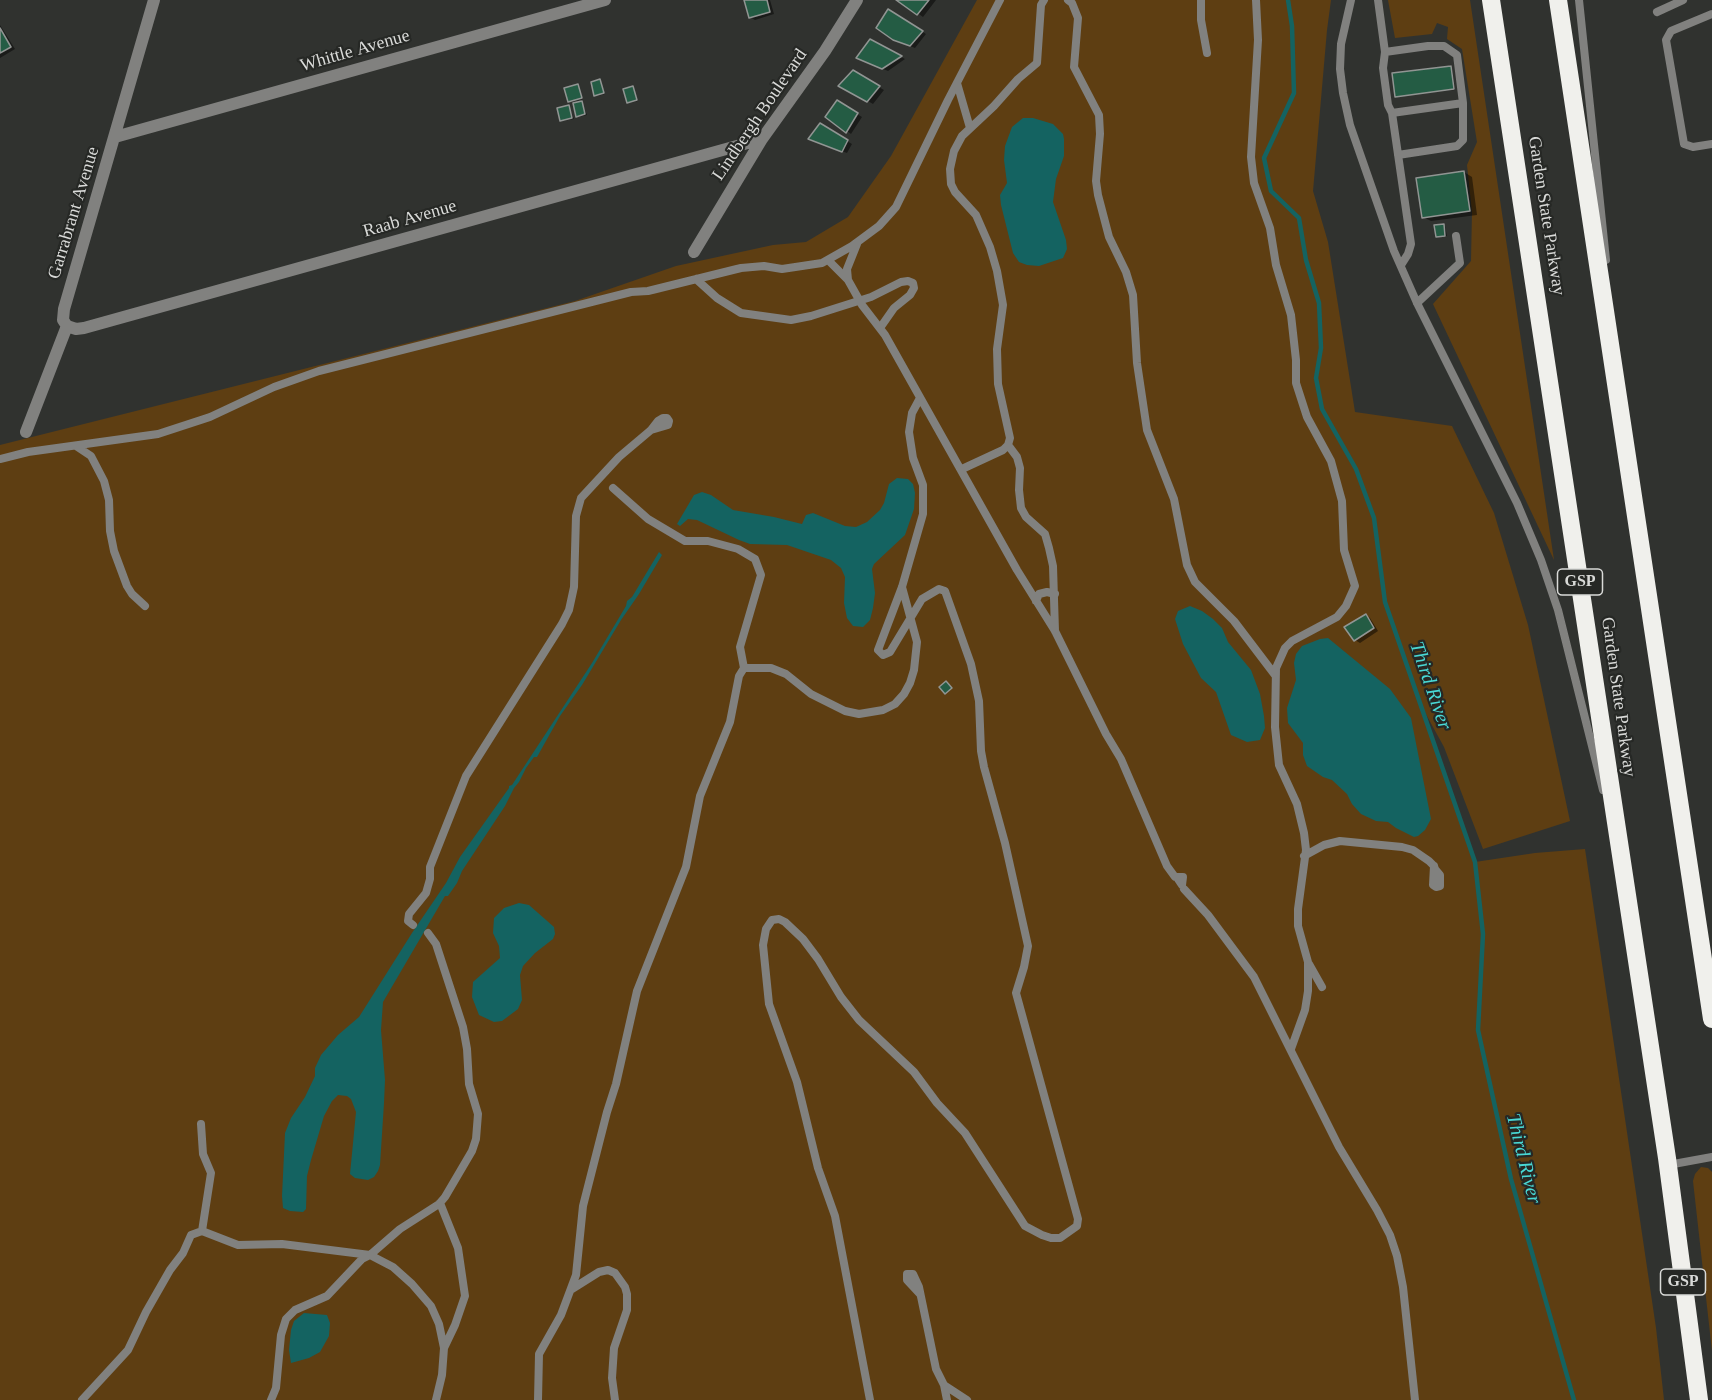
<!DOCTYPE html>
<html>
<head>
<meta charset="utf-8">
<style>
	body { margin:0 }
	canvas { display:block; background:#30322f }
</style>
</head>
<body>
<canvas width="1712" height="1400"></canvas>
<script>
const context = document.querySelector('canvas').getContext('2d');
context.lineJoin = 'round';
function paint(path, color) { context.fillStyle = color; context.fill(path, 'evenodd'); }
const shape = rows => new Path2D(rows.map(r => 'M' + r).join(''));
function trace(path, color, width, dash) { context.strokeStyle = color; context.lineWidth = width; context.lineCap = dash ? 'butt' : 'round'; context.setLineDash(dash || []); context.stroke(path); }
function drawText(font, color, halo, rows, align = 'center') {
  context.font = font + ' "Times New Roman",serif'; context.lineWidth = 4.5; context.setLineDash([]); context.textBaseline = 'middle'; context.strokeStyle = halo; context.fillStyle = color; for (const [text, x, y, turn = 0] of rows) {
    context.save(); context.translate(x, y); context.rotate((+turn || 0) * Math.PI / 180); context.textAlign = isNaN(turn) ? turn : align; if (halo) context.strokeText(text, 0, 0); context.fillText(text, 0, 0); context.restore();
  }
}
paint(shape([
	[977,0,1331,0,1327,30,1313,191,1328,242,1355,412,1452,426,1494,513,1528,625,1570,821,1483,849,1444,747,1422,707,1475,862,1535,853,1585,849,1656,1328,1664,1400,0,1400,0,445,575,301,676,266,773,245,806,242,848,217,891,156],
	[1388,0,1470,0,1554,560,1433,304,1471,261,1472,212,1467,165,1477,142,1462,49,1447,39,1448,27,1437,23,1432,34,1395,38],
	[1701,1167,1708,1168,1712,1172,1712,1351,1693,1181,1695,1174]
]), '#5e3e12');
paint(shape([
	[1023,118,1033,118,1053,124,1063,134,1064,139,1064,156,1056,179,1053,202,1066,240,1067,249,1063,258,1039,266,1027,265,1019,262,1013,253,1001,205,1000,195,1007,183,1004,160,1005,146,1012,127],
	[897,478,908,479,913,484,915,493,914,509,905,535,874,564,872,569,875,593,873,608,870,620,863,627,853,626,847,618,844,603,845,577,841,568,831,560,787,545,750,544,739,540,697,520,688,519,680,526,677,524,694,495,702,492,711,495,733,510,774,517,802,524,806,515,813,513,845,526,856,527,867,522,880,510,884,503,889,484],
	[659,552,662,555,639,594,621,620,582,685,560,716,537,757,534,757,526,768,519,782,514,788,505,806,462,871,457,883,448,896,445,896,383,1002,381,1030,385,1080,384,1103,380,1165,378,1171,374,1177,368,1180,355,1178,350,1174,356,1112,351,1099,347,1096,338,1095,332,1101,324,1116,311,1160,307,1176,306,1209,303,1212,290,1211,283,1208,282,1196,285,1133,291,1118,305,1097,315,1076,315,1068,321,1055,338,1035,359,1017,412,933,446,883,460,857,509,788,509,786,512,785,592,663,626,606,627,601,632,597],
	[1190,606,1202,611,1213,619,1222,628,1228,642,1251,670,1260,694,1264,716,1265,728,1260,740,1247,742,1231,735,1216,692,1201,678,1183,644,1175,619,1178,611],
	[1328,638,1390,689,1411,718,1431,819,1425,830,1418,836,1414,837,1396,828,1388,822,1376,821,1361,814,1352,804,1347,794,1332,780,1323,777,1307,766,1303,755,1303,743,1288,723,1287,708,1296,680,1294,663,1296,654,1302,646,1320,639],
	[519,903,529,905,554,927,555,934,553,939,535,953,523,966,520,975,522,1000,518,1009,502,1021,494,1022,479,1015,472,997,473,982,500,958,499,946,493,933,494,918,504,908],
	[304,1313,327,1315,330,1323,329,1336,320,1352,309,1358,291,1363,289,1350,291,1330,294,1321]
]), '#146361');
paint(shape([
	[745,0,770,0,774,14,755,20,750,17],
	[899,0,936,0,923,17],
	[889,11,926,34,915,48,900,42],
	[0,25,15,49,0,58],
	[871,41,905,59,888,71,862,60],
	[1451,67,1452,68,1455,90,1396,96],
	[853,72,884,90,873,104,840,85],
	[600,81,605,94,598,96,596,95],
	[578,86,583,99,571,102,569,101],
	[633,88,638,101,630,103,628,102],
	[838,102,862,117,851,134,847,131],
	[582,103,587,115,579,117,578,116],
	[569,107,574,119,563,121,561,120],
	[820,125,852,144,847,153,815,141],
	[1464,172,1472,177,1477,215,1431,221,1423,217],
	[1444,225,1445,226,1447,236,1439,237,1437,236],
	[1366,615,1370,618,1378,631,1360,643,1355,640]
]), '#0007');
trace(shape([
	[1288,0,1292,26,1294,93,1264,158,1271,191,1299,218,1306,260,1319,303,1321,348,1316,378,1322,409,1356,469,1374,518,1385,602,1475,862,1483,934,1478,1030,1511,1179,1574,1400]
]), '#146361', 4.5);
const building = shape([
	[744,0,767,0,770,12,749,18,744,0],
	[896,0,929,0,917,15,896,0],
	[888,9,923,31,910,46,893,40,876,28,888,9],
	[0,28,11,47,0,53,0,28],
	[870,39,902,56,882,69,856,58,870,39],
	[1451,66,1454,89,1395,97,1392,73,1451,66],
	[853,70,880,86,867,102,838,86,853,70],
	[600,79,604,93,594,96,591,82,600,79],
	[578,84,582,98,568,102,564,88,578,84],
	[633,86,637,100,627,103,623,89,633,86],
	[837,100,858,113,846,133,825,117,837,100],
	[582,101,585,114,576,117,573,103,582,101],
	[569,105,572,118,560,121,557,108,569,105],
	[820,123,848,140,842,152,808,139,820,123],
	[1464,171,1470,211,1422,218,1416,178,1464,171],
	[1444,224,1445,236,1436,237,1434,225,1444,224],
	[1366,614,1374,628,1354,641,1344,627,1366,614],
	[946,681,952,688,945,694,939,687,946,681]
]);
paint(building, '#245c44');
trace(building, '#919593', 1.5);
trace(shape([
	[1068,0,1072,3,1078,18,1074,67,1099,115,1100,134,1096,181,1098,195,1109,237,1126,272,1133,295,1137,363,1147,430,1174,499,1187,565,1195,582,1234,621,1275,675],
	[1201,0,1201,20,1207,53],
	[1256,0,1258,40,1251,157,1254,183,1270,228,1276,265,1291,315,1296,360,1296,383,1307,417,1331,461,1342,501,1344,550,1355,586,1346,606,1337,617,1292,641,1285,648,1276,668,1275,727,1279,765,1297,804,1304,833,1306,850,1298,909,1298,926,1308,962,1308,991,1305,1010,1291,1049],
	[1351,0,1341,44,1340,69,1343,93,1350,125,1394,251,1417,303,1517,503,1541,560,1558,610,1603,790],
	[1378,0,1385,52,1428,46,1444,46,1457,55,1463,103,1463,140,1457,146,1398,155],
	[1579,0,1606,260],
	[1657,12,1683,0],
	[1712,14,1671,31,1666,40,1684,144,1693,147,1712,144],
	[1385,52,1383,68,1388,105,1392,113],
	[957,83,970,128],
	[828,260,848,280,862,305,885,335,1017,570,1055,631,1106,734,1121,759,1167,866,1175,877,1183,877,1182,885,1178,879],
	[1401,265,1408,254,1411,244,1392,113,1463,103],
	[696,279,717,298,741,313,791,320,811,316,871,297,901,282,908,281,913,283,914,288,910,295,894,308,880,328],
	[848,280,847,269,857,244],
	[1417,303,1460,263,1456,236],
	[1008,445,1017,457,1020,468,1019,490,1021,508,1026,517,1045,534,1049,548,1053,566,1055,631],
	[76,446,91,456,104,481,109,500,110,531,114,551,127,586,132,594,145,606],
	[0,459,28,452,158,434,210,417,274,387,319,371,631,292,648,291,741,268,764,266,782,269,822,263,852,246,879,226,896,207,948,100,1000,0],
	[962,469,1003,450,1008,445,1010,438,998,384,997,349,1003,305,997,271,990,247,976,215,955,192,951,184,950,169,954,151,962,136,994,106,1018,79,1037,63,1041,5,1044,0],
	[613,488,648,519,685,541,708,541,738,549,755,559,761,575,740,647,744,668],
	[1036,601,1039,594,1047,592,1055,594],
	[744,668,771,668,786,674,811,694,845,711,859,714,883,710,895,704,904,694,910,683,914,670,917,642,902,587],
	[1304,856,1324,845,1340,841,1402,847,1413,850,1429,861,1434,866,1435,869,1440,875,1440,886,1436,887,1433,885,1434,866],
	[1184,889,1208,915,1254,977,1339,1147,1377,1210,1390,1235,1397,1256,1403,1287,1415,1400],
	[413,925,408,921,409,914,426,893,430,879,430,867,466,776,562,624,569,610,574,587,576,516,581,498,619,457,651,430,658,421,663,418,667,418,669,421,668,425,651,430],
	[1309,964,1322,987],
	[201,1124,203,1154,211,1173,202,1231],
	[1668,1165,1712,1157],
	[572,1289,599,1272,608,1270,615,1273,625,1287,627,1294,627,1310,614,1348,612,1378,615,1400],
	[920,1294,907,1280,907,1274,913,1274,919,1287,936,1369,944,1385,967,1400],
	[944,1385,947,1400],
	[82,1400,128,1350,146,1312,170,1270,183,1253,191,1235,202,1231,238,1245,282,1244,370,1255,393,1267,412,1284,431,1306,439,1324,444,1348],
	[271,1400,276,1388,281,1335,286,1319,295,1310,327,1296,362,1259,370,1255,400,1229,439,1204,445,1197,472,1151,476,1139,478,1114,469,1084,467,1049,463,1027,436,944,428,933],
	[436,1400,442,1375,444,1348,455,1325,465,1296,458,1248,440,1203],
	[538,1400,539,1354,561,1315,576,1275,583,1206,607,1112,616,1084,637,991,686,867,700,796,730,722,739,676,744,668],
	[870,1400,835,1216,818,1168,797,1082,769,1004,763,945,766,929,772,920,779,919,785,922,803,939,818,959,841,997,859,1020,914,1072,937,1103,965,1133,1025,1226,1042,1235,1051,1238,1060,1238,1077,1226,1078,1219,1016,993,1024,967,1028,946,1005,843,984,767,981,751,979,701,971,664,945,591,939,589,922,599,890,652,883,655,878,650,902,587,923,514,923,485,913,458,909,432,912,413,920,398]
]), '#81817f', 8);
trace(shape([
	[115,137,605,0],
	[694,252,762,139,825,51,857,0],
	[67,326,76,329,84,328,762,139],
	[67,326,63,320,64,309,154,0],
	[26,432,67,326]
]), '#81817f', 12);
trace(shape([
	[1491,0,1667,1158,1699,1400],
	[1558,0,1712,1019]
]), '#f0f0ec', 18);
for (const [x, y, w] of [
	[1580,582,45],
	[1683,1282,45]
]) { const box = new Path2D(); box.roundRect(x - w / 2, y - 13, w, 26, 4.5); context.fillStyle = '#262825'; context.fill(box); trace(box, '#d9dad8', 1.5); }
drawText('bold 16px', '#d9dad8', null, [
	["GSP",1580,582],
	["GSP",1683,1282]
]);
drawText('18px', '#d9dad8', '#262825', [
	["Whittle Avenue",355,51,-16],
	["Lindbergh Boulevard",760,115,-56],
	["Garrabrant Avenue",74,213,-73],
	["Garden State Parkway",1546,216,81],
	["Raab Avenue",410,219,-16],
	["Garden State Parkway",1618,697,82]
]);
drawText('italic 20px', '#49d8d5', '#262825', [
	["Third River",1430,686,71],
	["Third River",1523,1159,76]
]);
</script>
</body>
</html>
